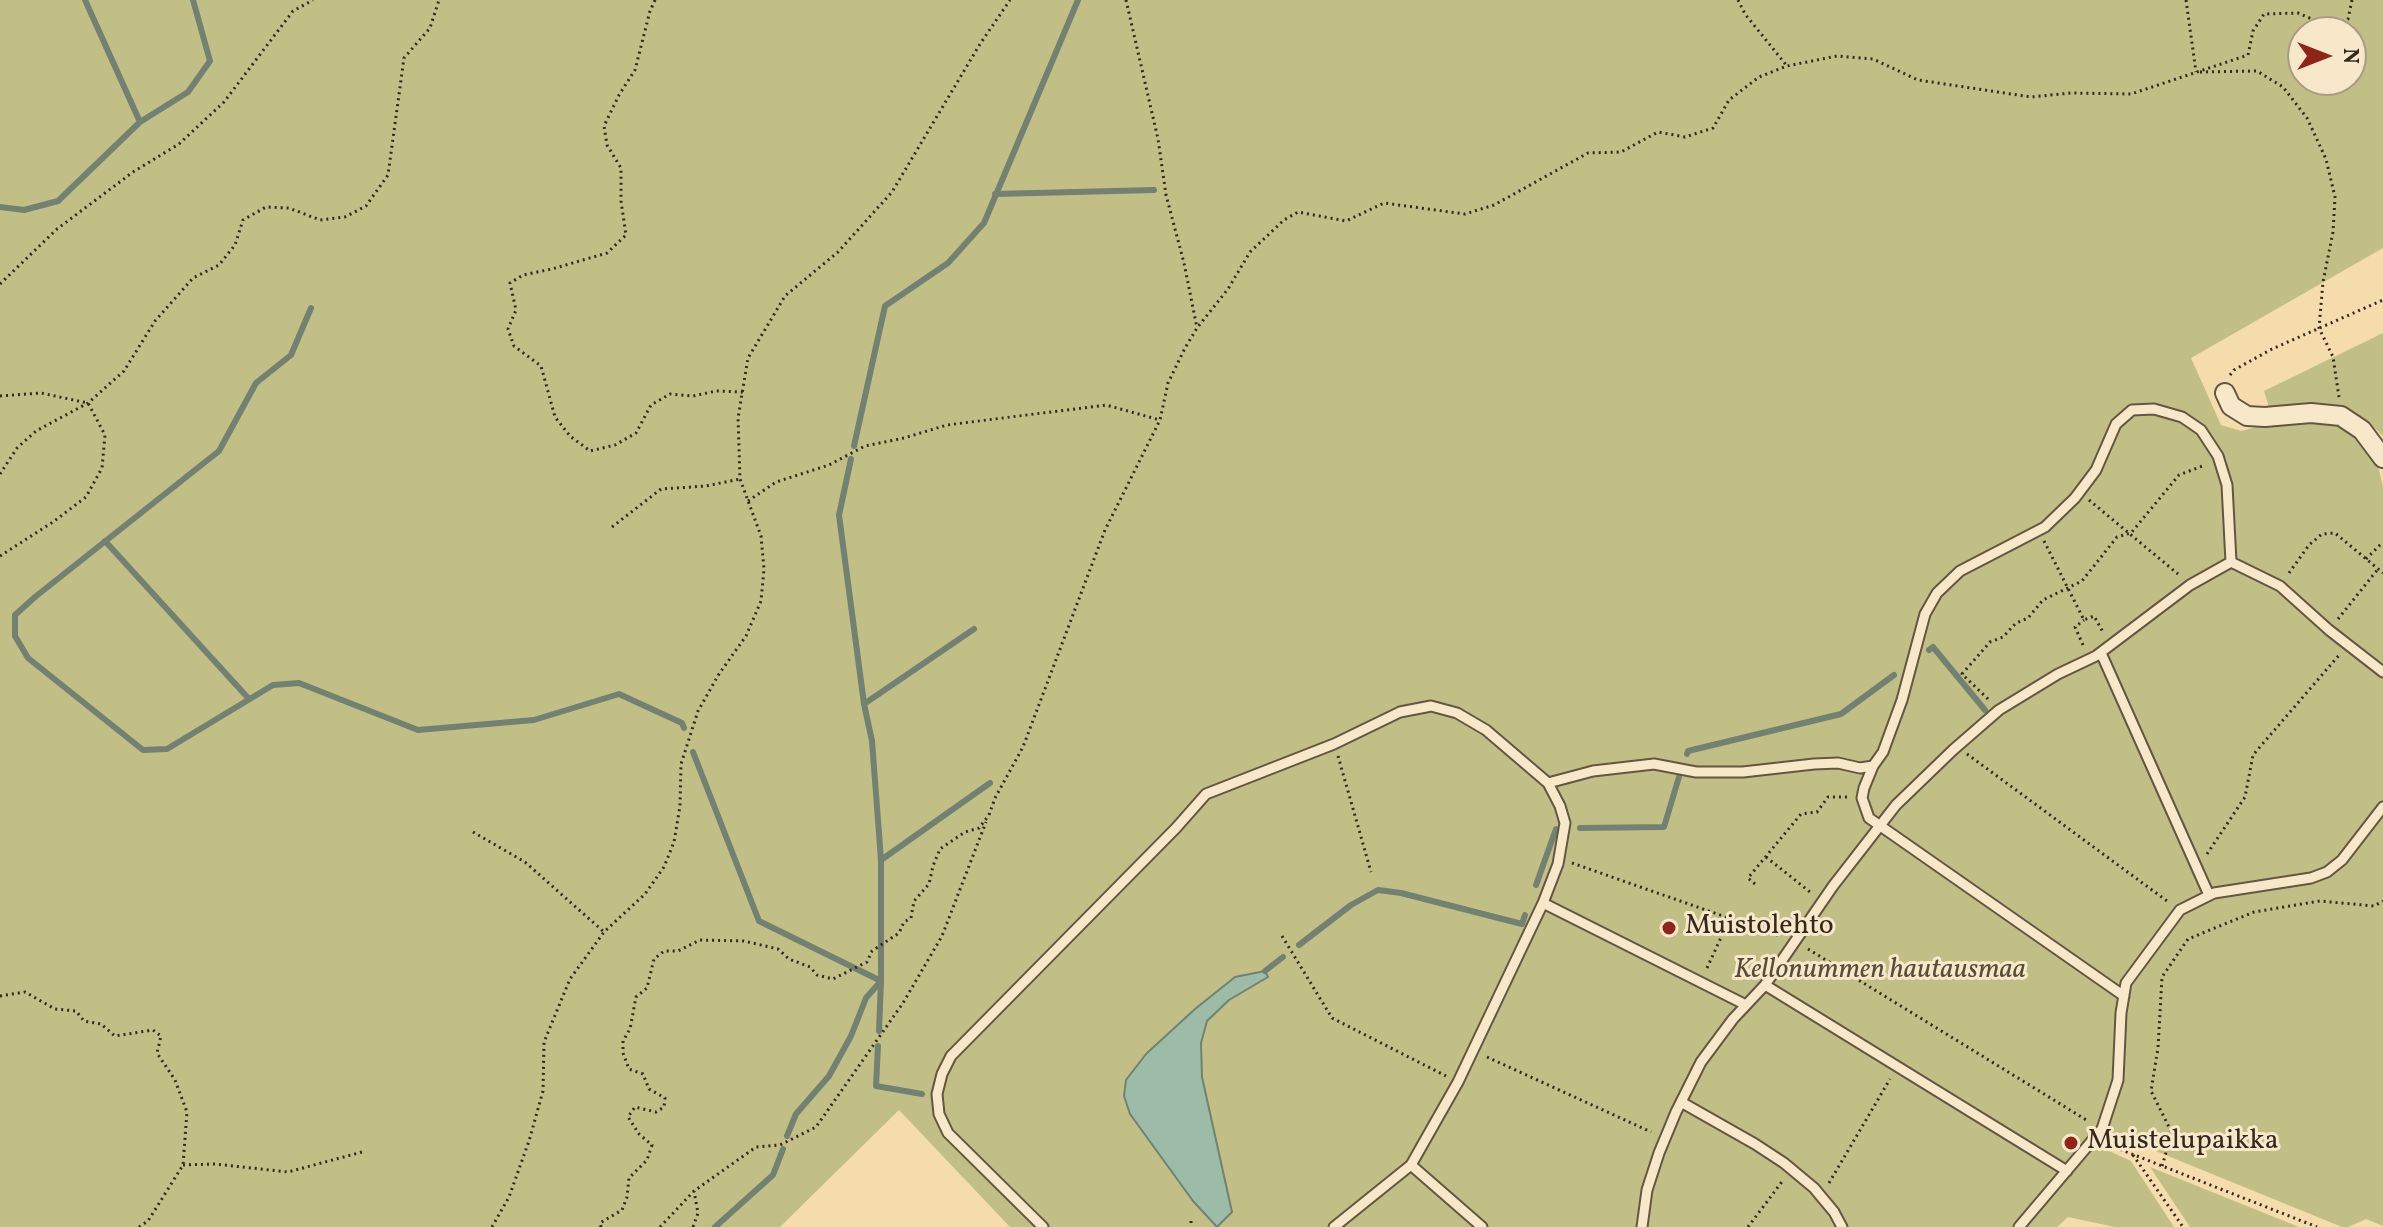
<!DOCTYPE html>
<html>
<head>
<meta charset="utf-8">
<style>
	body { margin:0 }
	#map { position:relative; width:2383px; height:1227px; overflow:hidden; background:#f5dcad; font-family:Vollkorn,serif }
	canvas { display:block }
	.north { position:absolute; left:2287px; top:16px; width:80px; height:80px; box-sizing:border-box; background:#f8e8ca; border:2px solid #aa9b86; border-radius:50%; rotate:90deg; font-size:22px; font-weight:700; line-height:32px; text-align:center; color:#342821 }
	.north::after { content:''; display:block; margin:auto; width:28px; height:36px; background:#8f2418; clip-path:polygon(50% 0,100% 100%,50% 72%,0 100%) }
</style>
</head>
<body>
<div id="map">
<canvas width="2383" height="1227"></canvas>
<div class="north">N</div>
</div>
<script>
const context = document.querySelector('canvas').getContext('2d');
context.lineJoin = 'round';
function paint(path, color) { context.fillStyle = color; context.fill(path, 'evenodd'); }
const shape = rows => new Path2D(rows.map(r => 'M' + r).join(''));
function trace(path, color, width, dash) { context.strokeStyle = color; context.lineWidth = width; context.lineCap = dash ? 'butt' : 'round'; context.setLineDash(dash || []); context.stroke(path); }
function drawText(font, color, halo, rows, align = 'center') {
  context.font = font + ' Vollkorn,serif'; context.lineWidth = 6; context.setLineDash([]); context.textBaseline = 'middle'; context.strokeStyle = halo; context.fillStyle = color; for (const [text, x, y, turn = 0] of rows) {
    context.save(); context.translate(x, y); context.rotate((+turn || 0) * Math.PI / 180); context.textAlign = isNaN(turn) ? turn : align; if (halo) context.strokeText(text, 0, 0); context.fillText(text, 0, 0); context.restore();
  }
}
paint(shape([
	[0,0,2383,0,2383,248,2191,358,2221,425,2241,431,2282,421,2319,420,2348,428,2377,461,2383,487,2383,1226,2366,1219,2348,1227,2342,1227,2119,1136,2107,1150,2131,1161,2174,1227,2115,1227,2068,1217,2057,1227,1010,1227,899,1110,780,1227,0,1227],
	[2303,32,2351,32,2351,80,2303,80],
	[2383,333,2383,436,2364,418,2343,407,2310,402,2269,407,2264,391],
	[2150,1167,2299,1227,2190,1227]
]), '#c1bf86');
const water = shape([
	[1265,971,1268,977,1229,1000,1207,1021,1201,1043,1202,1077,1232,1212,1217,1227,1193,1201,1130,1114,1124,1096,1126,1080,1146,1054,1195,1009,1235,977,1265,971]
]);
paint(water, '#9cbca8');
trace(water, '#728172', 2);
trace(shape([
	[85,0,140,122],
	[995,194,1154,190],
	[0,207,24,210,58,201,140,122,188,92,210,61,193,0],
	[311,308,291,355,256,383,219,451,35,597,15,615,15,636,28,658,143,750,167,749,273,685,299,683,418,730,534,720,619,694,682,723,684,728],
	[854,446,885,306,948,263,984,223,1078,0],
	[105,541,249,699],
	[1929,650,1933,647,1985,710],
	[864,704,974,629],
	[693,752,759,921,881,981,879,1031],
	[1687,754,1688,751,1841,714,1894,675],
	[1580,828,1664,827,1679,777],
	[881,860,990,783],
	[1536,885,1556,829],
	[1299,945,1351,905,1378,890,1401,893,1522,924,1525,915],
	[1265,971,1283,957],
	[878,1046,876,1086,922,1094],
	[787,1136,796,1114,829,1076,851,1036,866,998,881,981,881,860,872,741,864,704,839,515,851,459],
	[715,1227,773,1175,783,1149]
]), '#728172', 6);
const lane = shape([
	[2101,653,2209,895],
	[1873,766,1864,788,1862,798,1869,818,2124,996],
	[1548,783,1593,771,1654,764,1696,772,1743,772,1814,764,1838,763,1860,768,1873,766,1883,752,1902,700,1925,614,1937,593,1960,571,2045,527,2075,498,2096,470,2116,424,2132,410,2154,409,2182,417,2201,430,2218,456,2227,485,2231,562],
	[1543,903,1746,1005],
	[1765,985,2067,1171],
	[1681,1102,1755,1144,1784,1163,1814,1188,1834,1212,1842,1227],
	[1411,1165,1482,1227],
	[1043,1227,948,1133,939,1114,937,1094,942,1074,951,1056,1176,828,1206,794,1334,744,1400,712,1431,706,1457,713,1486,730,1548,783,1560,806,1565,823,1558,864,1543,903,1458,1082,1411,1165,1334,1227],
	[1642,1227,1647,1190,1659,1153,1676,1112,1701,1062,1733,1019,1765,985,1833,886,1896,805,1953,750,1999,710,2058,674,2096,656,2190,585,2231,562,2280,586,2329,630,2383,672],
	[2019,1227,2102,1129,2118,1080,2121,1013,2126,983,2180,910,2214,893,2311,878,2327,872,2342,860,2383,807]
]);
const street = shape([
	[2225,393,2231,406,2247,416,2265,417,2311,413,2341,416,2362,430,2383,458]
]);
trace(lane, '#645544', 13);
trace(street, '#645544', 22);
trace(shape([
	[655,0,650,11,635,70,619,95,604,126,607,145,621,168,621,201,626,235,607,253,552,269,523,275,510,283,516,310,508,329,514,346,541,366,555,417,570,436,590,451,615,445,636,433,651,405,670,394,693,396,716,391,743,392],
	[1126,0,1158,139,1166,195,1184,263,1197,328],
	[1738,0,1745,14,1787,66],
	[2186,0,2196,72],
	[2200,72,2257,71,2283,87,2307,118,2326,159,2335,197,2333,232,2323,282,2319,328,2333,357,2339,397],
	[0,284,57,229,133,172,179,144,224,102,293,11,313,0],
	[2230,375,2234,370,2272,349,2383,300],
	[0,396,41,393,88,403,105,435,102,468,86,497,53,522,0,556],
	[0,474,17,448,36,431,88,403,124,371,155,321,193,278,219,265,235,245,243,220,266,207,289,208,320,220,345,217,366,206,388,175,404,58,430,28,439,0],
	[2089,500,2178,574],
	[748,501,776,482,829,465,865,446,904,438,947,425,1106,405,1160,420],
	[612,527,661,489,706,486,740,479],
	[2044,541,2084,620,2094,616,2104,634],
	[2366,559,2383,542],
	[2289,573,2309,545,2322,534,2335,533,2383,573],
	[2338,619,2378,569],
	[2083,645,2075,627,2084,620],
	[1988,699,1962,674,1990,642,2003,637,2016,623,2028,618,2043,600,2082,581,2117,537,2131,533,2179,475,2205,465],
	[1967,754,2167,901],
	[1338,756,1371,872],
	[473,832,525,862,604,932],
	[2207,854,2245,797,2253,755,2340,654],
	[1766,857,1810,892],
	[1572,863,1780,936],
	[1755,884,1748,878,1801,814,1817,812,1828,797,1847,797],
	[1282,936,1332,1018,1446,1076],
	[1808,949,2088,1121],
	[1707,968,1730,918],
	[0,996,25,992,55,1009,76,1011,84,1021,101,1024,115,1036,153,1030,161,1036,157,1053,175,1080,187,1112,183,1165,148,1221,139,1227],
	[1487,1057,1651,1132],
	[2109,1145,2317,1227],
	[2133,1155,2183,1227],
	[183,1165,215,1164,288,1172,362,1152],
	[2162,1166,2172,1133,2151,1091,2158,1048,2162,977,2188,939,2254,912,2320,901,2374,906,2383,901],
	[1829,1183,1890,1079],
	[1191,1221,1191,1227],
	[492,1227,509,1197,529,1141,543,1091,544,1042,570,979,604,932,645,894,664,867,674,842,680,806,681,764,698,711,719,674,746,636,761,601,764,569,761,536,740,479,738,418,748,358,785,296,838,252,892,192,980,44,1010,0],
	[601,1227,600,1223,622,1210,627,1197,629,1178,647,1160,652,1145,639,1134,628,1117,635,1107,656,1112,664,1107,665,1098,649,1089,643,1074,629,1069,623,1053,623,1041,630,1029,636,997,647,988,654,959,664,951,678,951,700,940,744,941,778,949,789,959,810,967,817,975,833,979,867,962,872,951,899,933,904,922,911,918,914,901,929,884,933,866,940,849,965,832,979,828,989,815,995,798,1023,747,1105,530,1160,420,1168,383,1185,348,1197,328,1228,289,1250,252,1284,220,1298,212,1346,221,1384,203,1465,214,1494,205,1588,153,1621,152,1658,132,1685,137,1713,128,1729,100,1759,77,1787,66,1837,56,1873,59,1918,80,2031,97,2071,93,2131,94,2248,55,2253,31,2264,14,2298,13,2328,26,2348,19,2352,0],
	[660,1227,694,1191,756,1147,780,1145,816,1127,903,1003,942,936,986,822],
	[693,1227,698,1213,694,1191],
	[1748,1227,1784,1179]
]), '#342821', 3, [2, 4]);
trace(lane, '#f8e8ca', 9);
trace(street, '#f8e8ca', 18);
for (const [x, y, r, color] of [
	[1669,928,8,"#8f2418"],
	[2071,1143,8,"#8f2418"]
]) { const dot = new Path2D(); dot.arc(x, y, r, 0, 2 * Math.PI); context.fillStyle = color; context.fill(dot); trace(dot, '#f8e8ca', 3); }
drawText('28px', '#342821', '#f8e8ca', [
	["Muistolehto",1685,928],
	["Muistelupaikka",2087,1143]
], 'left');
drawText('italic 28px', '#574e3a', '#f8e8ca', [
	["Kellonummen hautausmaa",1880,972]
]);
</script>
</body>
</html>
